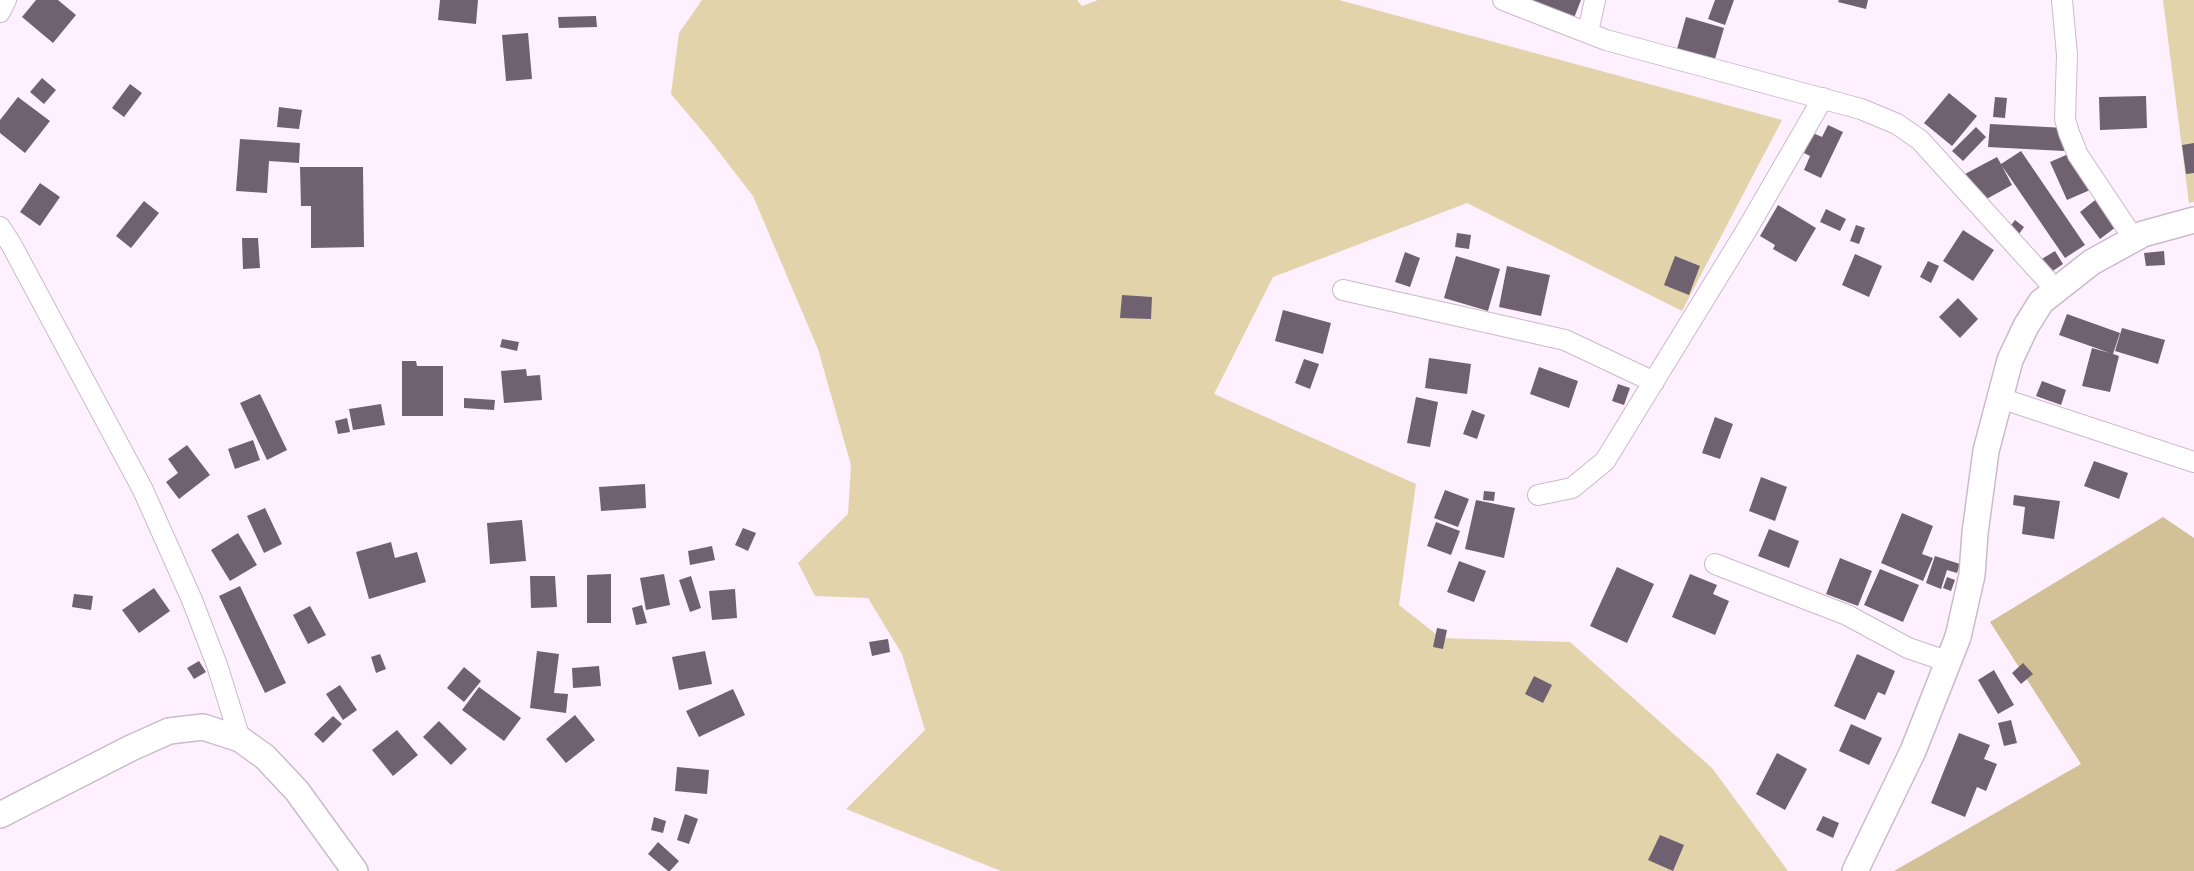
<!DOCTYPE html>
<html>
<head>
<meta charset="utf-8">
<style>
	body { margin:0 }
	canvas { display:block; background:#fef0fe }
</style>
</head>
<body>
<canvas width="2194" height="871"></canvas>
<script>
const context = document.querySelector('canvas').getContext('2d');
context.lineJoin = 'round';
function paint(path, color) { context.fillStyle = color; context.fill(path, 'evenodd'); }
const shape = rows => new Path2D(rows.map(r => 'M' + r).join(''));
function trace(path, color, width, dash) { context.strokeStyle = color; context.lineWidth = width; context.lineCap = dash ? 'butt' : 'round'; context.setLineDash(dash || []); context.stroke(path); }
paint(shape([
	[702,0,1077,0,1082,6,1098,0,1339,0,1782,120,1682,311,1467,203,1273,277,1214,394,1416,484,1399,605,1441,638,1570,642,1712,768,1788,871,1001,871,846,809,925,730,902,654,868,598,815,596,798,563,848,514,851,465,818,349,753,196,709,139,671,94,679,33],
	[2163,0,2194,0,2194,202,2189,203]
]), '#e2d3aa');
paint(shape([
	[2163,517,2194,538,2194,871,1894,871,2081,764,1990,622]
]), '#d2c197');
paint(shape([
	[36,0,58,0,76,15,53,43,22,17],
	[440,0,478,0,476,24,438,20],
	[1528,0,1581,0,1574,18],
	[1715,0,1734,0,1725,25,1708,19],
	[1839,0,1868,0,1866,9,1838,2],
	[596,16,597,27,559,28,558,17],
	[1686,17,1724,28,1715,59,1677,49],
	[528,33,532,79,506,81,502,35],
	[42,78,56,90,44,104,30,92],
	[130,84,142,93,124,117,112,108],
	[1949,93,1977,116,1952,146,1924,123],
	[2146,96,2147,128,2100,130,2099,97],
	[18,97,50,121,25,153,0,133,0,120],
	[1995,97,2007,98,2005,118,1993,117],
	[279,107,302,110,299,129,277,127],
	[1990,124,2065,128,2064,151,1988,147],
	[1828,125,1843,132,1821,178,1804,170,1810,156,1804,153,1813,133,1822,137],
	[1976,127,1986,137,1963,161,1952,151],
	[240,139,300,143,299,163,269,161,267,193,236,191],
	[2194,143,2194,173,2186,174,2182,145],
	[2021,151,2085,245,2065,258,2002,166,2012,185,1981,202,1965,174,1997,157,2001,164],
	[2073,152,2090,190,2067,200,2050,162],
	[300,167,363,167,364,247,311,248,311,206,301,206],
	[40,183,60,197,40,226,20,212],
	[2099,197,2120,224,2100,239,2080,212],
	[144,201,159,213,131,248,116,236],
	[1778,205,1816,228,1796,262,1773,249,1775,245,1760,236],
	[1826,209,1846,219,1840,231,1820,222],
	[2015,220,2024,227,2014,241,2005,233],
	[1856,225,1865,228,1859,244,1850,241],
	[1963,230,1994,250,1973,281,1943,261],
	[1457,233,1471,235,1469,249,1455,247],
	[242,238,258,238,260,268,243,269],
	[2055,251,2063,264,2044,277,2035,263],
	[2164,251,2165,265,2146,266,2144,253],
	[1405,252,1420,258,1410,287,1395,282],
	[1855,254,1882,266,1869,297,1842,285],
	[1456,256,1500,269,1488,311,1444,298],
	[1675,256,1700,266,1689,295,1664,285],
	[1928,261,1939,266,1931,283,1920,277],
	[1507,266,1550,275,1541,316,1499,307],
	[1122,295,1152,297,1151,319,1120,318],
	[1958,298,1978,319,1960,338,1939,317],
	[1283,310,1331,323,1323,354,1275,341],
	[2067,314,2120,333,2113,354,2119,356,2110,392,2082,386,2092,348,2110,353,2059,335],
	[2122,328,2165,340,2158,364,2115,351],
	[502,339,519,342,517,351,500,347],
	[1429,358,1471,364,1467,394,1425,388],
	[1304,359,1319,364,1310,389,1295,383],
	[402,361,416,361,417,366,443,366,443,416,402,416],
	[1539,367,1578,381,1569,408,1530,394],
	[526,369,527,376,540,375,542,400,504,403,501,371],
	[2042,381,2066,390,2061,405,2036,396],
	[1618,384,1630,388,1624,405,1612,401],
	[260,394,287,450,267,460,240,403],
	[1416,397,1438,402,1430,447,1407,443],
	[464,398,495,400,494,410,464,408],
	[381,404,385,425,353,430,349,409],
	[1472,410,1485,415,1477,439,1463,434],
	[1715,417,1733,424,1720,459,1702,453],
	[347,418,350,432,338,434,335,421],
	[253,440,260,460,235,469,228,449],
	[187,445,210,475,179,499,166,482,178,473,168,459],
	[2094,461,2128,473,2119,499,2084,486],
	[1761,477,1787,487,1775,521,1749,511],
	[645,484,646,508,601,511,599,487],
	[1445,490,1469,499,1458,527,1434,518],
	[1484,491,1495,492,1494,501,1483,500],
	[2014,495,2060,501,2054,539,2022,534,2025,507,2013,505],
	[1476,500,1515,508,1504,558,1465,549],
	[265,508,282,544,264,553,247,516],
	[1902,513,1933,526,1922,554,1933,558,1923,581,1881,563],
	[522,520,526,561,490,564,487,523],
	[1436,522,1460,531,1451,555,1427,546],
	[743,528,756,533,748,551,735,545],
	[1769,529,1799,541,1789,568,1758,556],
	[238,533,257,565,230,581,211,550],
	[391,542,395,558,417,552,426,582,369,599,356,552],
	[712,546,715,560,690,565,688,551],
	[1935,556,1960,564,1957,573,1947,570,1941,589,1926,583],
	[1840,558,1872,571,1858,606,1826,594],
	[1459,561,1486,571,1474,602,1447,592],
	[1617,567,1654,584,1627,643,1590,626],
	[1880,569,1919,585,1903,622,1864,605],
	[611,574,611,623,587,623,587,575],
	[664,574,670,605,646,610,640,578],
	[1690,574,1717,585,1713,594,1729,601,1715,635,1672,617],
	[530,576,555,576,557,607,531,608],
	[691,576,701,608,690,612,679,580],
	[1947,577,1955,580,1951,591,1943,588],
	[240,586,286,683,265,693,219,596],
	[154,588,170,611,139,633,122,610],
	[735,589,737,618,712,620,709,591],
	[74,594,93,596,91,610,72,607],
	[642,605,647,623,636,625,632,608],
	[310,606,326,635,308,644,293,615],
	[1437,628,1447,630,1443,649,1433,647],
	[888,639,890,652,872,656,869,642],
	[537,651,559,654,554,693,568,694,566,713,530,708],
	[705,651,712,684,679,690,672,657],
	[380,654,386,669,376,673,371,657],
	[1857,654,1895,671,1885,695,1878,692,1865,720,1834,706],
	[199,661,206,672,194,679,187,668],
	[2023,663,2033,674,2021,684,2012,673],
	[599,666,601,686,573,688,572,668],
	[464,667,481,681,464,702,447,688],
	[1994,670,2014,705,1998,714,1978,680],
	[1534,676,1552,685,1543,703,1525,694],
	[340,685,357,710,343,720,326,694],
	[479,687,521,718,504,741,462,710],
	[733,689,745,715,699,737,686,711],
	[575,715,595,740,566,763,546,739],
	[333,716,342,724,323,743,314,734],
	[2011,720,2017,743,2004,746,1998,723],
	[439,721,467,749,451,765,423,737],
	[1851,724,1882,738,1869,765,1839,751],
	[397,730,418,755,393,776,372,750],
	[1959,733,1990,745,1984,759,1997,764,1986,791,1977,787,1965,817,1931,803],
	[1777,753,1807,769,1785,810,1756,794],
	[677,767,709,770,707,794,675,791],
	[685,814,698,819,689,844,677,840],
	[1823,816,1839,823,1833,838,1816,830],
	[654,817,666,821,663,833,651,830],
	[1660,835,1684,845,1673,871,1648,860],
	[658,842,679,861,670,871,668,871,648,854]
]), '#6f6170');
const minor = shape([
	[1503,0,1606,40,1861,109,1897,124,1920,140,2056,290],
	[2062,0,2067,55,2065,119,2069,133,2078,155,2134,239],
	[0,12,6,0],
	[1588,32,1595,0],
	[0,227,11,244,143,490,192,600,217,665,240,739],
	[1343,290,1565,340,1654,382],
	[2000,398,2194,462],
	[1538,495,1572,488,1605,461,1746,231,1823,98],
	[1715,564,1847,615,1908,648,1949,662]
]);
const tertiary = shape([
	[0,815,131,748,169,731,203,727,240,739,265,757,297,791,355,871],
	[1855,871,1913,751,1958,637,1972,575,1975,533,1986,451,2010,360,2026,326,2041,302,2092,262,2143,234,2194,220]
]);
trace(minor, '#cabacb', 22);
trace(tertiary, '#cabacb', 28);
trace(minor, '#fff', 20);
trace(tertiary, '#fff', 25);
</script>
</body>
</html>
